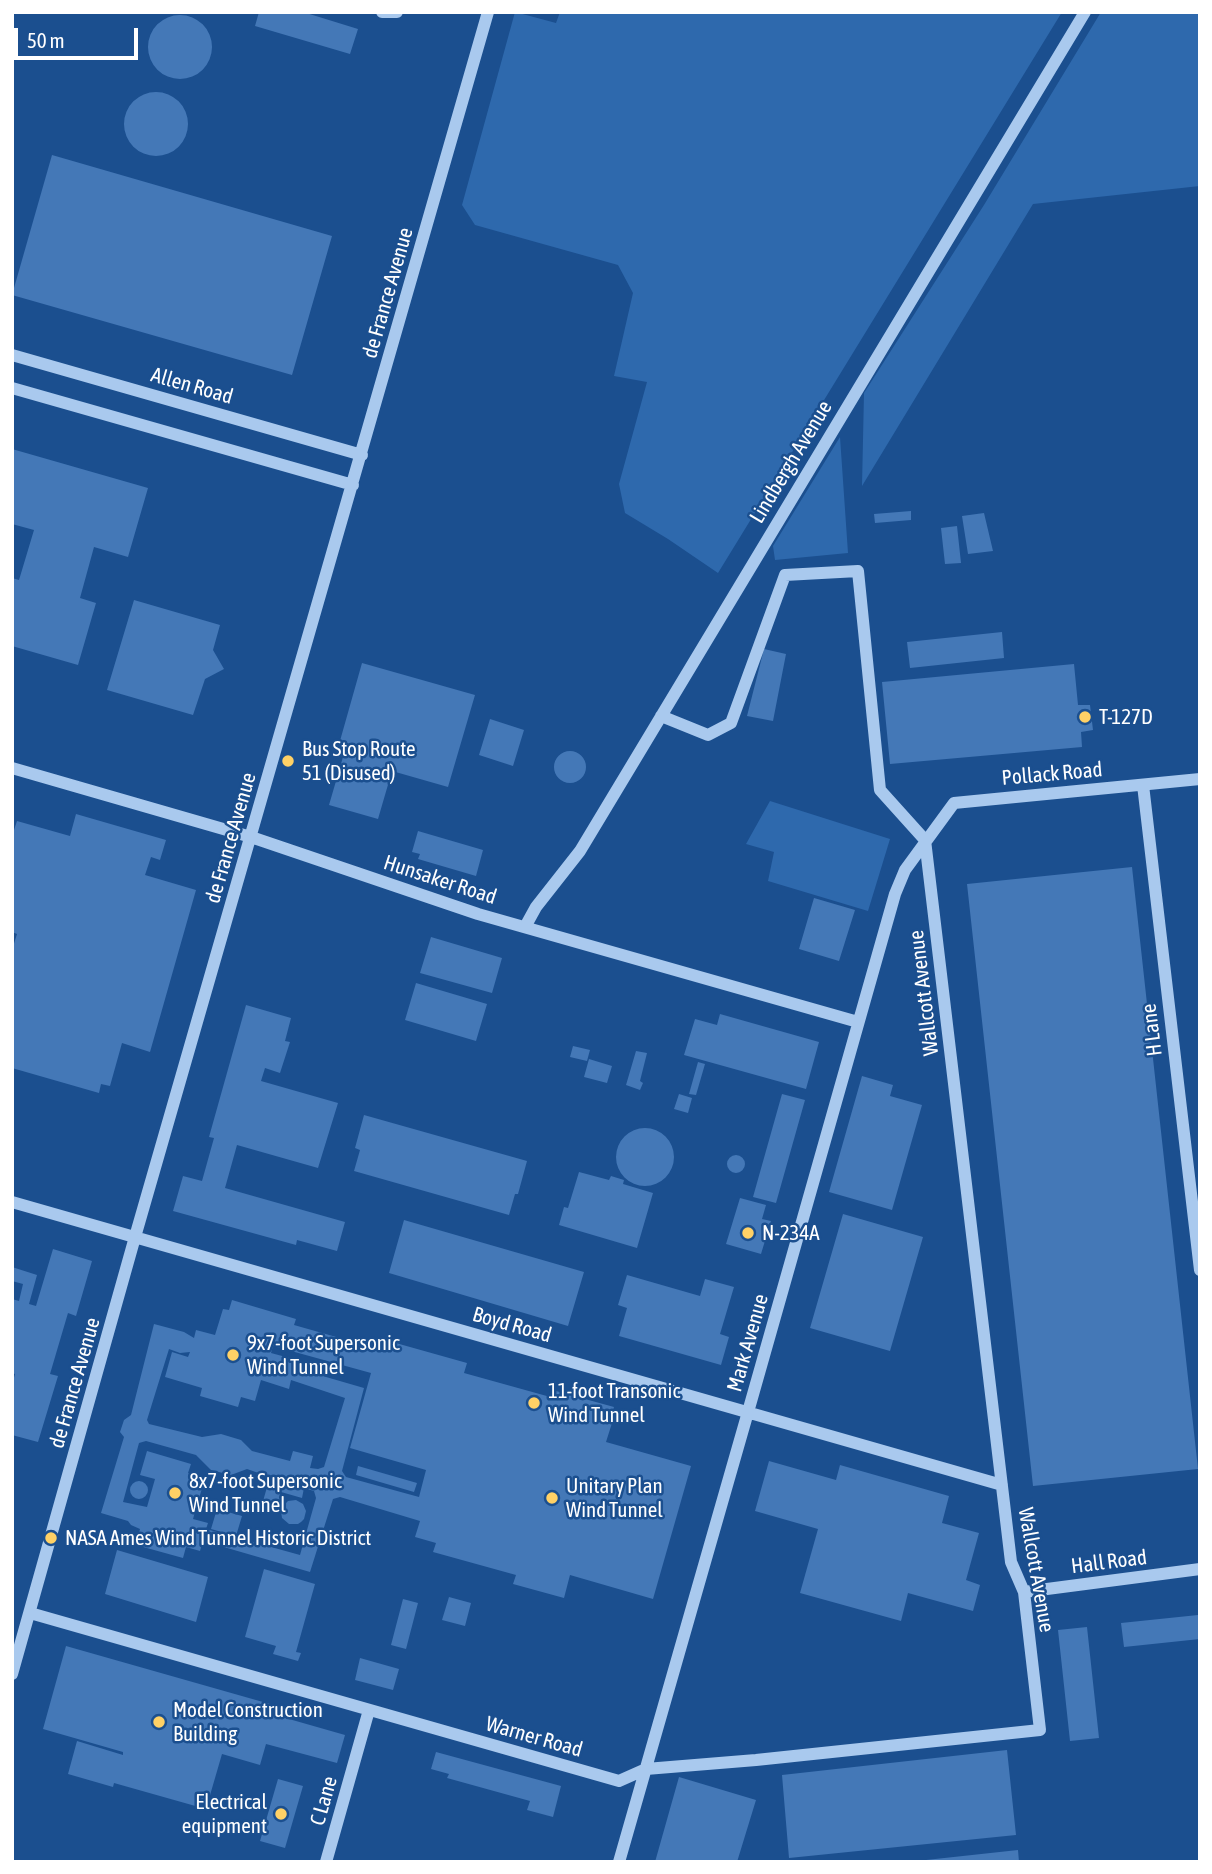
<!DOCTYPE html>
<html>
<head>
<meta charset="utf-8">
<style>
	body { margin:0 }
	#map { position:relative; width:1212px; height:1874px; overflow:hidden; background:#1b4f8f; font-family:"Asap Condensed",sans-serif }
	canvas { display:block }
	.frame { position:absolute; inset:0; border:14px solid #fff; pointer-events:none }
	.scale { position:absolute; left:14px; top:28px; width:124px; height:32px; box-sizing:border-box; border:4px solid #fff; border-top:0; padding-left:9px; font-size:21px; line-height:24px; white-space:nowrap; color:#fff; -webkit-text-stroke:5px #1b4f8f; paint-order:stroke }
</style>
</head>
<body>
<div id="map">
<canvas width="1212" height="1874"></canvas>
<div class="frame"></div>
<div class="scale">50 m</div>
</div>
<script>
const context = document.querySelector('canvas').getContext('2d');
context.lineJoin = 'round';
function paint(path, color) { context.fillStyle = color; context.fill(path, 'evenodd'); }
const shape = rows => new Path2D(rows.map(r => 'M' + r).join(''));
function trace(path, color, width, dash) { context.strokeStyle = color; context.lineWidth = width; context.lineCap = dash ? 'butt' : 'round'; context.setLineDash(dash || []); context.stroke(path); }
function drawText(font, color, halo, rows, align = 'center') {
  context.font = font + ' "Asap Condensed",sans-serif'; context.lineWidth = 5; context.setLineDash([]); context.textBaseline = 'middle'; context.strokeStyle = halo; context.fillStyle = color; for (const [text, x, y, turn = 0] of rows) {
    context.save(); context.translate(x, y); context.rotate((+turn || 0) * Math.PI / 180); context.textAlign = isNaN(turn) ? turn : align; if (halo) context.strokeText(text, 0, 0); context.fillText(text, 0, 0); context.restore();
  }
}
paint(shape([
	[515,12,556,23,560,12,1062,12,718,573,668,539,625,513,619,484,647,382,614,376,633,293,618,265,475,225,462,205],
	[1101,12,1200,12,1200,186,1033,204,862,486,864,393,984,205],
	[840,437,848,553,775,560,773,546],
	[770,801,890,839,868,911,768,881,774,852,746,844]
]), '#2e69ad');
paint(shape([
	[259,12,303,12,358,29,350,54,255,26],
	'148 47a32 32 0 1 1 64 0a32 32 0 1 1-64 0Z',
	'124 124a32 32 0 1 1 64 0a32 32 0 1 1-64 0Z',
	[52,155,332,236,292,375,12,295],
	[12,449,148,488,128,557,94,547,80,598,96,603,78,665,12,646,12,578,19,580,34,530,12,524],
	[911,511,911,520,875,523,874,514],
	[984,513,993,551,968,554,962,516],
	[957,526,961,563,945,564,941,528],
	[134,600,220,625,213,650,224,669,205,679,193,715,107,690],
	[1002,632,1004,658,910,668,907,642],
	[764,649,786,654,773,721,747,716],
	[362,663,475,695,448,787,392,771,378,819,329,805,343,757,336,755],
	[1074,664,1078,705,1090,705,1093,730,1081,732,1082,747,890,764,882,682],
	[490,719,524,730,513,766,479,755],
	'554 767a16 16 0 1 1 32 0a16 16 0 1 1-32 0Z',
	[76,814,166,840,160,860,151,857,145,875,196,890,150,1052,122,1043,110,1086,101,1084,99,1093,12,1068,12,950,17,934,12,932,12,836,17,821,70,836],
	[418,831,483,850,476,876,418,859,420,854,412,852],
	[1132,867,1198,1469,1033,1486,967,884],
	[814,898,855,910,839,961,799,949],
	[431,937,502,958,492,993,420,973],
	[416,983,487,1004,476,1041,405,1020],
	[246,1005,291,1018,285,1041,290,1042,280,1073,265,1068,261,1081,338,1103,318,1168,237,1145,225,1188,345,1222,337,1251,297,1240,296,1245,173,1211,183,1176,202,1181,214,1138,209,1137],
	[720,1014,819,1042,806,1089,684,1055,695,1019,717,1025],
	[573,1046,590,1050,587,1061,570,1057],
	[636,1051,647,1053,640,1081,643,1083,640,1090,626,1085],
	[589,1059,612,1066,607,1083,584,1077],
	[698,1062,705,1064,696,1095,689,1094],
	[862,1076,893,1085,890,1096,922,1105,892,1210,829,1192],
	[679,1094,692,1098,688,1113,674,1109],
	[782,1094,805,1100,776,1203,753,1197],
	[364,1115,527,1161,518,1194,515,1194,509,1215,354,1171,360,1150,355,1148],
	'616 1157a29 29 0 1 1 58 0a29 29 0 1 1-58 0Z',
	'727 1164a9 9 0 1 1 18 0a9 9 0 1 1-18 0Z',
	[579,1172,609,1180,611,1176,624,1180,623,1184,653,1193,637,1248,559,1225,564,1207,568,1208],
	[740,1198,766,1205,762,1219,771,1221,761,1254,726,1244],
	[843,1214,923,1237,890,1351,810,1328],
	[404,1220,584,1272,568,1326,389,1273],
	[53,1249,92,1261,76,1316,68,1313,50,1374,58,1376,38,1442,12,1435,12,1385,15,1374,12,1373,12,1299,19,1301,23,1284,12,1281,12,1267,37,1275,29,1304,36,1306],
	[627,1275,700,1296,705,1279,734,1287,720,1334,729,1337,721,1365,619,1336,627,1308,618,1305],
	[232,1300,296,1319,294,1325,375,1348,378,1338,467,1363,464,1373,554,1398,556,1391,614,1407,609,1422,612,1423,606,1442,691,1466,653,1599,570,1575,564,1598,513,1584,516,1575,433,1552,436,1543,415,1537,420,1521,340,1497,333,1499,310,1572,203,1541,200,1551,186,1547,183,1558,136,1545,140,1529,131,1525,128,1521,101,1513,124,1437,120,1432,124,1420,131,1415,154,1324,184,1332,194,1338,196,1330,215,1335,223,1309,229,1310],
	[273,1346,371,1373,350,1448,426,1470,419,1497,346,1477,342,1471,364,1388,295,1368,297,1360,271,1353],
	[169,1349,180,1353,190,1352,188,1357,172,1352,165,1377,202,1388,200,1396,238,1407,241,1397,255,1401,261,1380,289,1389,291,1380,345,1398,324,1467,318,1469,310,1468,313,1456,293,1451,290,1461,252,1451,241,1440,221,1434,202,1437,149,1424,147,1420],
	[146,1441,196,1455,211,1470,231,1475,247,1469,270,1477,263,1501,272,1504,270,1508,281,1511,282,1518,289,1524,298,1524,301,1522,304,1519,306,1511,303,1504,296,1500,288,1501,282,1507,284,1499,279,1498,281,1492,302,1498,304,1488,314,1491,316,1498,300,1555,206,1529,208,1523,193,1519,205,1478,188,1473,191,1464,147,1451,140,1475,155,1479,147,1507,123,1502,139,1443],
	[769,1461,836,1480,840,1465,949,1496,942,1523,979,1533,966,1580,980,1585,973,1611,908,1593,901,1621,800,1593,818,1529,755,1511],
	[358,1466,417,1483,414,1492,356,1475],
	'130 1490a9 9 0 1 1 18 0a9 9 0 1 1-18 0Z',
	[217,1509,242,1516,236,1536,211,1529],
	[117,1550,208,1577,196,1622,105,1594],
	[264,1569,315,1584,296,1652,301,1653,298,1661,273,1654,276,1646,245,1637],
	[449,1597,471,1603,465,1626,442,1620],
	[403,1599,418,1603,406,1649,391,1645],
	[1198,1615,1200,1639,1124,1647,1121,1623],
	[1087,1627,1099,1738,1070,1741,1058,1630],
	[66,1646,277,1706,275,1715,345,1735,337,1763,266,1744,260,1765,222,1754,206,1809,114,1783,113,1787,68,1774,77,1741,123,1755,123,1752,43,1729],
	[360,1658,399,1669,393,1690,355,1680],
	[1007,1750,1016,1835,789,1858,782,1775],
	[436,1752,561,1786,553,1817,527,1810,530,1801,447,1778,449,1774,431,1769],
	[679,1777,756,1800,737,1862,655,1862],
	[278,1779,303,1786,285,1848,260,1841],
	[1018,1850,1019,1862,926,1862,926,1860]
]), '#4478b7');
trace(shape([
	[382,12,397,12],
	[12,355,362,455],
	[12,388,353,485],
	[12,768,251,837,478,914,858,1022],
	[1143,785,1200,1270],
	[525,927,536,907,580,851,1085,12],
	[12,1202,1002,1485],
	[1024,1592,1200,1569],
	[30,1613,619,1781,646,1769,756,1760,1040,1730,1024,1592,1011,1562,925,840,880,790,858,571,785,575,731,723,708,735,661,716],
	[12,1674,135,1237,488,12],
	[326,1862,369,1710],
	[619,1862,748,1412,895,894,905,870,954,803,1200,779]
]), '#a9c9ee', 12);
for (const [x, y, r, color] of [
	[1085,717,7,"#ffd166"],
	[288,761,7,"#ffd166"],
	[748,1233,7,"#ffd166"],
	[233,1355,7,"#ffd166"],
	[534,1403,7,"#ffd166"],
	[175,1493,7,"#ffd166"],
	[552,1498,7,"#ffd166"],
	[51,1538,7,"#ffd166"],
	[159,1722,7,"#ffd166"],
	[281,1814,7,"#ffd166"]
]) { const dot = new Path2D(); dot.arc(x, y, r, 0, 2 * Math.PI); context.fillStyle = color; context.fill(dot); trace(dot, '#1b4f8f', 2.5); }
drawText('21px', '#fff', '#1b4f8f', [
	["de France Avenue",388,293,-74],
	["Allen Road",192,386,16],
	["Lindbergh Avenue",791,462,-59],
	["Pollack Road",1052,774,-5],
	["de France Avenue",231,838,-74],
	["Hunsaker Road",440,880,18],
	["Wallcott Avenue",924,993,-97],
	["H Lane",1152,1030,-97],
	["Boyd Road",512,1325,16],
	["Mark Avenue",748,1343,-74],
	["de France Avenue",75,1383,-74],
	["Hall Road",1109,1562,-7],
	["Wallcott Avenue",1036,1570,80],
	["Warner Road",534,1737,16],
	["C Lane",324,1801,-74]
]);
drawText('21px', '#fff', '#1b4f8f', [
	["T-127D",1099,717],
	["Bus Stop Route",302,749],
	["51 (Disused)",302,773],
	["N-234A",762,1233],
	["9x7-foot Supersonic",247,1343],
	["Wind Tunnel",247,1367],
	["11-foot Transonic",548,1391],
	["Wind Tunnel",548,1415],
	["8x7-foot Supersonic",189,1481],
	["Wind Tunnel",189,1505],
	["Unitary Plan",566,1486],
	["Wind Tunnel",566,1510],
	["NASA Ames Wind Tunnel Historic District",65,1538],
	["Model Construction",173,1710],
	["Building",173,1734],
	["Electrical",267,1802,"right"],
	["equipment",267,1826,"right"]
], 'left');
</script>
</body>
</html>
